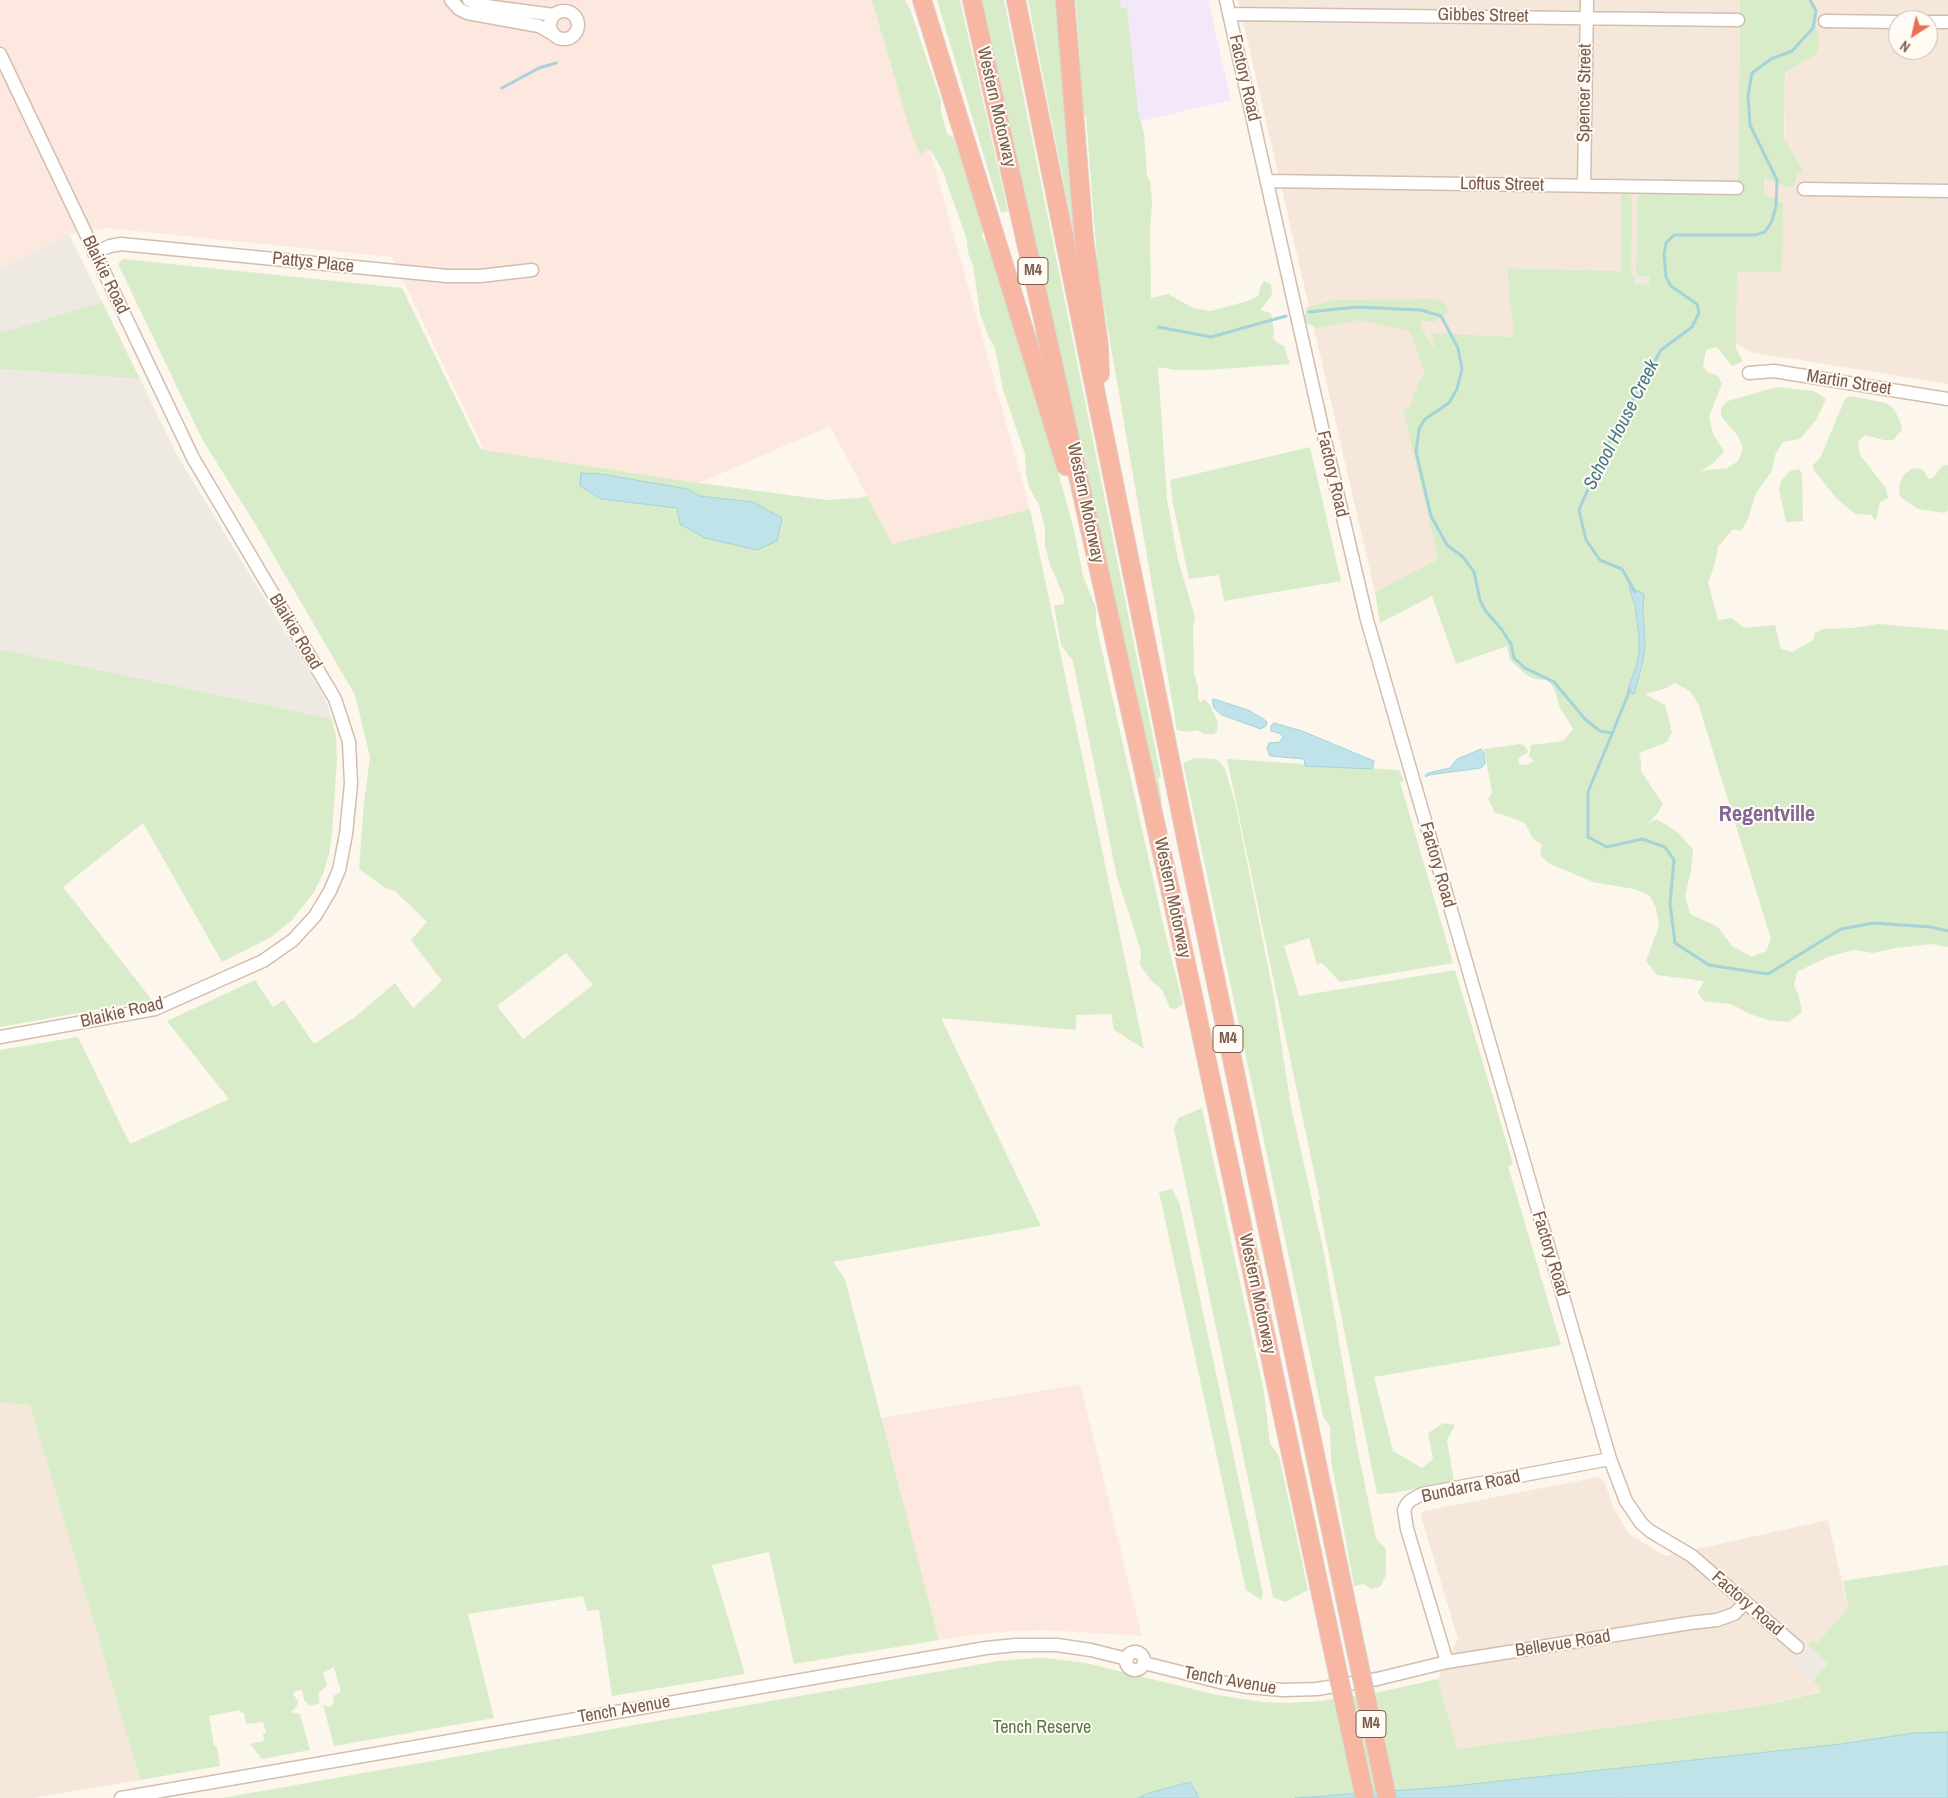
<!DOCTYPE html>
<html>
<head>
<meta charset="utf-8">
<style>
	body { margin:0 }
	#map { position:relative; width:1948px; height:1798px; overflow:hidden; background:#fdf6ec; font-family:"Archivo Narrow",sans-serif }
	canvas { display:block }
	.north { position:absolute; left:1888px; top:10px; width:50px; height:50px; box-sizing:border-box; background:#fffaf3; border:1px solid #cabbb1; border-radius:50%; rotate:215deg; font-size:14px; font-weight:700; line-height:20px; text-align:center; color:#7a5c4d }
	.north::after { content:''; display:block; margin:auto; width:18px; height:22px; background:#e76f51; clip-path:polygon(50% 0,100% 100%,50% 72%,0 100%) }
</style>
</head>
<body>
<div id="map">
<canvas width="1948" height="1798"></canvas>
<div class="north">N</div>
</div>
<script>
const context = document.querySelector('canvas').getContext('2d');
context.lineJoin = 'round';
function paint(path, color) { context.fillStyle = color; context.fill(path, 'evenodd'); }
const shape = rows => new Path2D(rows.map(r => 'M' + r).join(''));
function trace(path, color, width, dash) { context.strokeStyle = color; context.lineWidth = width; context.lineCap = dash ? 'butt' : 'round'; context.setLineDash(dash || []); context.stroke(path); }
function drawText(font, color, halo, rows, align = 'center') {
  context.font = font + ' "Archivo Narrow",sans-serif'; context.lineWidth = 4; context.setLineDash([]); context.textBaseline = 'middle'; context.strokeStyle = halo; context.fillStyle = color; for (const [text, x, y, turn = 0] of rows) {
    context.save(); context.translate(x, y); context.rotate((+turn || 0) * Math.PI / 180); context.textAlign = isNaN(turn) ? turn : align; if (halo) context.strokeText(text, 0, 0); context.fillText(text, 0, 0); context.restore();
  }
}
paint(shape([
	[1238,0,1740,0,1738,172,1784,172,1786,35,1809,5,1809,0,1948,0,1948,384,1750,352,1621,271,1507,268,1515,337,1431,334,1437,354,1419,382,1409,407,1403,409,1438,559,1375,592],
	[1898,20,1928,20,1928,50,1898,50],
	[0,1403,30,1405,140,1780,33,1798,0,1798],
	[1598,1477,1604,1481,1614,1509,1629,1534,1665,1556,1828,1520,1848,1608,1817,1643,1813,1640,1793,1663,1822,1688,1820,1691,1768,1705,1457,1749,1438,1679,1458,1639,1421,1516,1424,1511]
]), '#f5e8da');
paint(shape([
	[0,0,888,0,1030,509,892,544,830,426,699,483,484,450,392,257,106,228,69,234,0,268],
	[1080,1384,1142,1636,1045,1630,996,1632,939,1640,881,1418]
]), '#fde8e0');
paint(shape([
	[69,234,102,302,0,333,0,268],
	[1635,275,1650,276,1649,286,1634,284],
	[0,369,140,379,178,457,317,684,325,699,332,719,0,649],
	[1808,1646,1828,1663,1813,1681,1793,1663]
]), '#efe9e4');
paint(shape([
	[1120,0,1208,0,1231,100,1133,123]
]), '#f3e8fa');
paint(shape([
	[872,0,905,0,910,9,941,101,941,111,947,134,954,138,983,229,982,237,988,246,1035,389,1074,530,1083,576,1096,608,1096,624,1165,932,1183,1004,1176,1009,1170,1008,1162,990,1151,980,1140,965,1141,951,1117,877,1073,661,1061,645,1054,606,1064,604,1064,597,1050,565,1045,545,1045,528,1039,505,1029,487,1026,474,1025,454,1003,390,995,348,988,336,980,313,973,265,968,253,967,240,943,172,930,149,920,154,911,133],
	[937,0,960,0,1008,211,1001,213],
	[982,0,1004,0,1161,777,1158,778,1162,802,1160,804],
	[1028,0,1061,0,1079,241,1075,240],
	[1076,0,1120,0,1121,8,1127,8,1138,111,1144,133,1147,176,1150,182,1152,202,1150,234,1151,298,1168,294,1193,308,1211,311,1251,300,1259,295,1260,287,1264,281,1271,284,1272,295,1260,310,1271,313,1274,331,1273,338,1278,343,1284,346,1290,364,1206,370,1176,370,1158,367,1167,499,1178,560,1195,617,1193,628,1194,673,1198,687,1198,698,1201,702,1204,699,1210,705,1215,716,1218,724,1217,731,1214,734,1204,734,1197,730,1187,732,1177,730,1098,272,1086,116,1083,116],
	[1740,0,1809,0,1809,5,1817,6,1816,29,1819,36,1818,53,1785,72,1784,138,1804,173,1796,173,1795,185,1789,188,1764,177,1764,194,1783,203,1782,272,1737,272,1736,348,1743,361,1732,366,1717,347,1706,350,1703,367,1708,372,1718,376,1722,384,1709,416,1713,434,1724,451,1714,463,1700,471,1728,468,1738,461,1743,449,1738,436,1721,416,1721,408,1728,401,1777,387,1814,391,1826,399,1816,420,1800,439,1783,442,1775,455,1772,471,1756,493,1748,519,1741,531,1733,529,1718,547,1714,567,1708,582,1718,620,1731,618,1745,628,1775,625,1781,649,1792,652,1813,640,1815,633,1823,629,1852,628,1879,624,1948,630,1948,947,1932,944,1896,948,1873,953,1853,950,1828,957,1809,966,1797,972,1794,985,1799,997,1802,1012,1789,1022,1768,1020,1750,1014,1731,1004,1703,1001,1698,992,1704,981,1657,975,1646,961,1659,926,1656,908,1649,895,1634,889,1593,882,1550,864,1540,855,1542,844,1533,839,1525,823,1504,815,1495,813,1488,799,1492,792,1484,749,1520,744,1524,745,1528,751,1526,754,1518,758,1519,764,1526,765,1534,761,1529,756,1531,745,1563,741,1573,729,1559,706,1555,691,1551,684,1547,680,1535,679,1526,675,1510,660,1507,646,1456,664,1432,596,1380,623,1375,592,1438,559,1403,409,1409,407,1419,381,1425,374,1410,331,1360,320,1318,328,1304,322,1304,318,1306,308,1333,300,1437,299,1445,303,1448,309,1448,314,1433,322,1421,321,1422,329,1436,352,1431,333,1514,337,1507,268,1621,271,1621,194,1631,194,1632,202,1631,276,1635,276,1634,284,1649,285,1650,277,1636,275,1638,194,1738,195],
	[1632,591,1644,594,1643,609,1645,646,1642,665,1637,665,1639,651,1639,635],
	[1675,683,1690,691,1698,703,1771,939,1766,951,1752,957,1732,946,1718,927,1690,914,1685,896,1691,870,1693,849,1677,832,1657,819,1647,824,1657,814,1663,804,1641,771,1641,760,1639,753,1667,742,1672,732,1665,705,1645,694,1664,689],
	[123,259,402,288,480,448,484,450,699,483,827,500,859,498,867,496,892,544,1030,509,1144,1049,1114,1030,1111,1014,1076,1015,1076,1030,941,1018,1041,1226,833,1262,845,1279,939,1640,794,1664,769,1552,712,1565,745,1674,612,1696,599,1610,587,1611,583,1596,468,1614,494,1718,334,1746,323,1705,329,1707,333,1704,334,1701,333,1696,341,1692,334,1667,323,1673,327,1685,318,1694,320,1703,310,1706,304,1700,302,1690,295,1691,293,1694,298,1701,297,1706,291,1712,300,1714,310,1750,262,1759,250,1744,264,1741,263,1734,266,1733,263,1722,246,1724,244,1713,241,1713,240,1710,209,1716,214,1745,217,1747,220,1766,140,1780,30,1405,0,1403,0,1050,78,1037,130,1144,229,1099,167,1021,255,980,273,1007,284,1000,314,1044,355,1017,395,983,413,1008,442,981,411,940,427,922,395,891,387,889,359,869,364,803,370,757,355,695,257,527,202,439,118,264],
	[566,953,593,985,523,1039,497,1006],
	[102,302,140,379,0,369,0,333],
	[1850,396,1886,403,1894,409,1900,421,1902,430,1893,440,1884,440,1865,435,1858,442,1860,455,1886,488,1888,498,1880,502,1876,521,1871,515,1856,514,1850,510,1836,498,1814,470,1813,465,1820,458,1845,399],
	[1310,447,1341,581,1224,601,1219,575,1189,579,1173,504,1170,480],
	[1948,465,1948,510,1945,513,1918,509,1903,499,1899,494,1900,482,1904,475,1911,469,1918,468,1923,470,1929,479,1933,478,1942,466],
	[1799,469,1802,474,1803,521,1786,522,1779,490,1781,481,1790,471],
	[0,649,332,719,336,736,337,759,332,835,329,854,323,874,314,892,291,921,271,937,222,962,143,823,63,887,152,1000,0,1027],
	[1195,758,1217,759,1225,769,1235,802,1274,997,1291,1107,1324,1253,1357,1447,1376,1538,1386,1550,1386,1575,1380,1587,1371,1589,1364,1584,1354,1586,1331,1460,1330,1427,1323,1416,1183,763],
	[1227,759,1399,770,1403,778,1403,782,1400,782,1453,963,1340,982,1322,963,1317,964,1309,938,1284,946,1299,996,1455,970,1513,1164,1508,1166,1561,1345,1374,1377,1393,1451,1422,1468,1433,1459,1428,1433,1444,1423,1455,1425,1447,1440,1454,1482,1393,1493,1377,1494,1318,1200,1320,1200],
	[1202,1108,1264,1392,1270,1444,1279,1456,1308,1590,1285,1602,1273,1597,1174,1129,1178,1118],
	[1172,1189,1180,1205,1263,1594,1261,1600,1246,1590,1159,1192],
	[1948,1565,1948,1732,1914,1733,1841,1744,1446,1787,1295,1798,1199,1798,1190,1782,1149,1793,1138,1798,222,1798,998,1661,1022,1659,1044,1658,1086,1663,1217,1695,1263,1702,1284,1703,1320,1701,1380,1692,1438,1679,1457,1749,1768,1705,1820,1692,1821,1688,1813,1681,1828,1663,1808,1646,1813,1640,1817,1643,1848,1608,1843,1581]
]), '#d8ecc9');
const water = shape([
	[581,473,601,474,688,489,700,496,753,502,782,518,777,541,757,550,705,538,680,524,677,508,601,499,580,486,581,473],
	[1629,587,1644,594,1643,609,1645,646,1642,665,1634,694,1627,692,1637,664,1639,651,1639,635,1635,606,1629,587],
	[1214,699,1248,710,1265,720,1267,722,1266,726,1261,729,1222,715,1214,708,1212,700,1214,699],
	[1274,723,1302,731,1374,761,1373,767,1372,769,1305,766,1304,759,1270,756,1267,749,1269,743,1280,742,1283,737,1281,734,1271,731,1271,726,1274,723],
	[1481,749,1484,753,1485,764,1481,768,1429,775,1426,777,1425,775,1428,773,1450,768,1457,759,1481,749],
	[1948,1732,1948,1798,1295,1798,1445,1787,1841,1744,1914,1733,1948,1732],
	[1190,1782,1199,1798,1138,1798,1149,1793,1190,1782]
]);
paint(water, '#bfe3e8');
trace(water, '#a5d3da', 1);
trace(shape([
	[502,88,539,68,556,63],
	[1309,312,1357,307,1421,310,1441,316,1458,348,1462,369,1457,389,1449,403,1425,419,1419,429,1416,452,1431,516,1447,545,1463,557,1469,565,1474,572,1480,600,1485,610,1502,630,1511,644,1514,658,1525,668,1554,682,1585,719,1600,731,1612,733],
	[1158,327,1211,337,1286,316],
	[1635,592,1622,569,1600,560,1586,540,1579,510,1606,448,1661,350,1692,327,1699,313,1697,304,1671,286,1666,277,1664,254,1666,243,1674,235,1755,235,1765,232,1772,221,1776,206,1777,180,1750,125,1748,96,1752,73,1771,59,1792,51,1813,28,1816,11,1810,0],
	[1630,690,1588,792,1588,837,1607,847,1642,839,1665,847,1674,860,1670,903,1675,943,1709,965,1768,974,1841,929,1874,923,1931,927,1948,931]
]), '#a5d3da', 3);
const minor = shape([
	[451,0,459,9,467,13,539,26,553,34],
	[469,0,479,5,554,15],
	[1226,0,1324,436,1367,620,1610,1459,1626,1501,1641,1523,1650,1531,1692,1556,1797,1647],
	'550 25a14 14 0 1 1 28 0a14 14 0 1 1-28 0Z',
	[1229,14,1738,20],
	[1825,21,1898,22],
	[1928,22,1948,22],
	[0,54,193,458,335,699,349,742,351,784,346,834,339,870,330,891,315,916,293,940,263,961,155,1009,0,1037],
	[1267,181,1737,188],
	[1584,186,1587,0],
	[1804,189,1948,191],
	[94,253,110,246,121,244,447,276,480,276,532,270],
	[1749,373,1774,371,1948,399],
	'1126 1661a9 9 0 1 1 18 0a9 9 0 1 1-18 0Z',
	[1447,1662,1407,1529,1404,1510,1407,1504,1411,1500,1422,1494,1610,1459],
	[1144,1663,1220,1682,1248,1687,1283,1690,1317,1689,1377,1679,1447,1662,1690,1623,1717,1620,1734,1614,1745,1603],
	[121,1798,986,1648,1016,1645,1057,1645,1091,1650,1127,1659]
]);
const highway = shape([
	[922,0,1066,466],
	[972,0,1174,907,1334,1655],
	[1016,0,1190,858,1356,1650],
	[1065,0,1084,239,1099,346,1100,374]
]);
trace(minor, '#d1beb0', 15);
trace(highway, '#dad1cd', 20);
trace(minor, '#fff', 12);
trace(highway, '#f7b7a3', 18);
const highwayBridge = shape([
	[1356,1650,1387,1798],
	[1334,1655,1365,1798]
]);
trace(highwayBridge, '#dad1cd', 20, []);
trace(highwayBridge, '#f7b7a3', 18);
for (const [x, y, w] of [
	[1033,271,30],
	[1228,1039,30],
	[1371,1724,30]
]) { const box = new Path2D(); box.roundRect(x - w / 2, y - 13.5, w, 27, 4); context.fillStyle = '#fffaf3'; context.fill(box); trace(box, '#7a5c4d', 1); }
drawText('bold 16px', '#7a5c4d', null, [
	["M4",1033,271],
	["M4",1228,1039],
	["M4",1371,1724]
]);
drawText('18px', '#7a5c4d', '#fffaf3', [
	["Gibbes Street",1483,16,1],
	["Factory Road",1244,78,77],
	["Spencer Street",1585,93,-89],
	["Western Motorway",996,107,77],
	["Loftus Street",1502,185,1],
	["Pattys Place",313,263,6],
	["Blaikie Road",105,275,64],
	["Martin Street",1849,383,9],
	["Factory Road",1332,474,77],
	["Western Motorway",1085,503,78],
	["Blaikie Road",295,632,59],
	["Factory Road",1437,865,74],
	["Western Motorway",1172,898,78],
	["Blaikie Road",122,1013,-13],
	["Factory Road",1550,1254,73],
	["Western Motorway",1257,1294,78],
	["Bundarra Road",1471,1487,-12],
	["Factory Road",1747,1604,41],
	["Bellevue Road",1563,1644,-9],
	["Tench Avenue",1230,1681,10],
	["Tench Avenue",624,1710,-10]
]);
drawText('18px', '#537a41', '#fffaf3', [
	["Tench Reserve",1042,1728]
]);
drawText('italic 19px', '#437c86', '#fffaf3', [
	["School House Creek",1622,425,-63]
]);
drawText('bold 22px', '#846695', '#fffaf3', [
	["Regentville",1767,815]
]);
</script>
</body>
</html>
